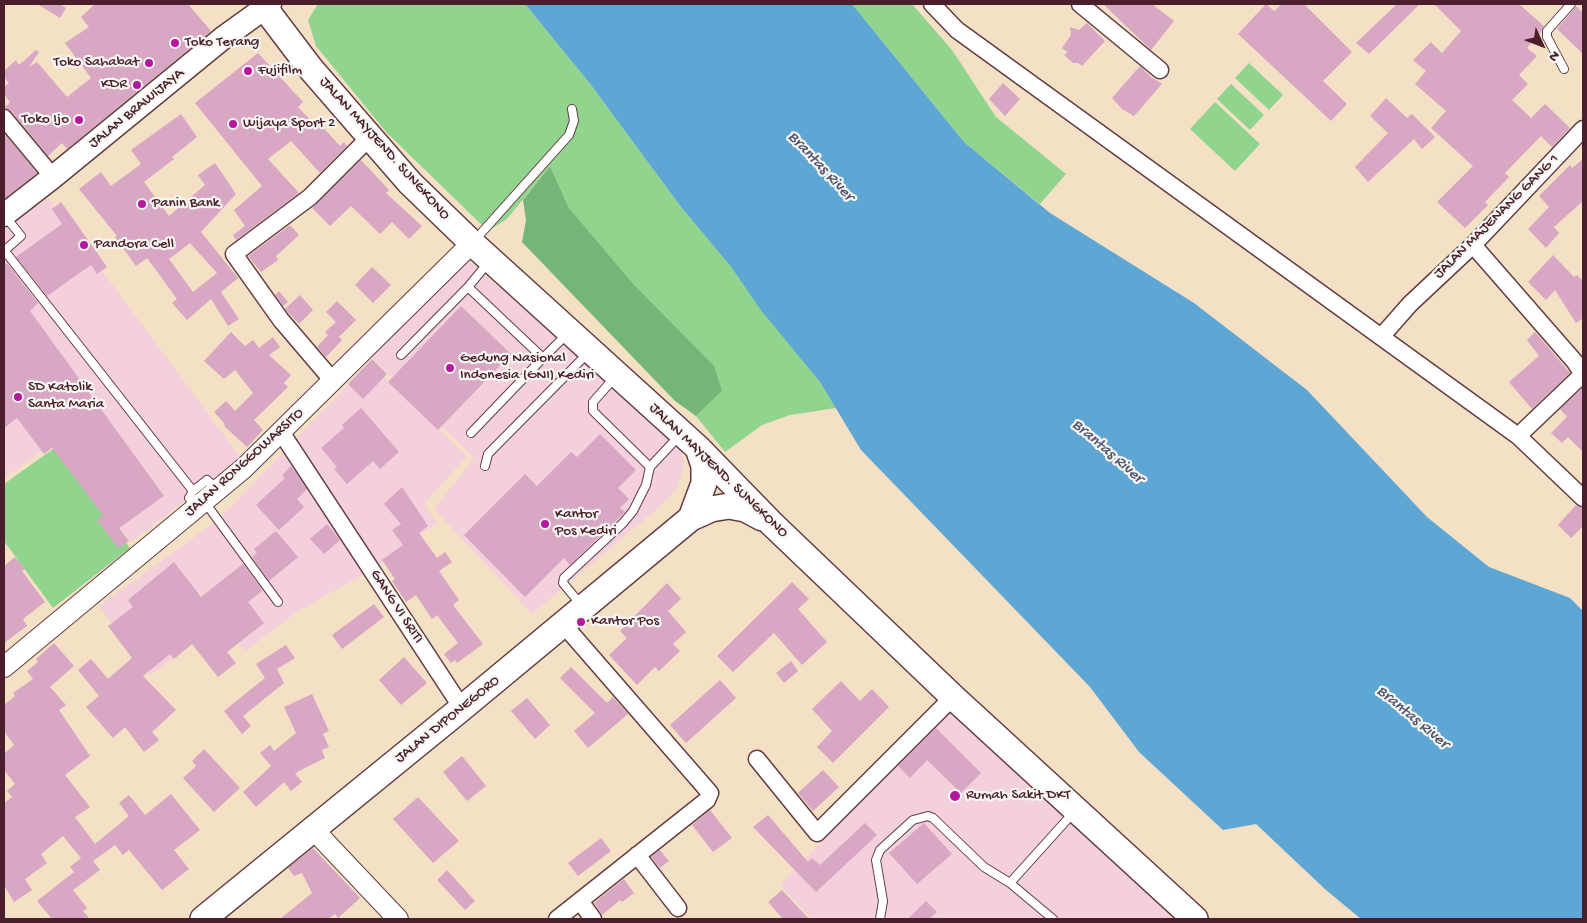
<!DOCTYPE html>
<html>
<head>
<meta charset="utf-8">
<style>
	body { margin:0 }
	#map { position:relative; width:1587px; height:923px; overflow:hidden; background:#f3e0c5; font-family:"Gochi Hand",sans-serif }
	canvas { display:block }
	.frame { position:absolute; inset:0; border:5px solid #4a1f2b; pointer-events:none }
	.north { position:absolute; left:1517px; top:20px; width:50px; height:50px; -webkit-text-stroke:4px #f6f6f2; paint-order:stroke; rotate:133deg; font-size:14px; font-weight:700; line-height:20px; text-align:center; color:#4a1f2b }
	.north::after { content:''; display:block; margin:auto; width:18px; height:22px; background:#4a1f2b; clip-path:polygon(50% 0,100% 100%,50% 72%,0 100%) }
</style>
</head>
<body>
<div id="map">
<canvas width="1587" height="923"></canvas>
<div class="frame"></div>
<div class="north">N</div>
</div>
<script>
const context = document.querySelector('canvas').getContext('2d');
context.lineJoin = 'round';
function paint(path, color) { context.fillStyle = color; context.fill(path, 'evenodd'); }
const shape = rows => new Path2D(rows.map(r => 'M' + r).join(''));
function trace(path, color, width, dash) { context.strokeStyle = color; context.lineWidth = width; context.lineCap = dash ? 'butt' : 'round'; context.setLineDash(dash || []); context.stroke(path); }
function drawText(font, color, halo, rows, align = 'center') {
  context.font = font + ' "Gochi Hand",sans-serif'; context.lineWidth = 4.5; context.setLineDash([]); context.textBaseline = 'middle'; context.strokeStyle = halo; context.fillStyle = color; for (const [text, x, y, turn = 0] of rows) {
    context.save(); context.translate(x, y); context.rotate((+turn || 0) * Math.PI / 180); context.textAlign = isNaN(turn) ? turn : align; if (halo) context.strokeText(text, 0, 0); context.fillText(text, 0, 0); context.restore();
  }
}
paint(shape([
	[48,198,241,458,131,542,61,447,70,440,4,351,4,230],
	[465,258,658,423,680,446,684,464,678,486,665,502,532,614,434,509,474,458,370,356],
	[4,357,62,437,4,478],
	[369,363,467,456,424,504,437,523,375,568,298,611,245,651,199,592,164,622,180,653,150,675,99,606,218,520],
	[951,707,1173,919,812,919,780,885]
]), '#f4cfdc');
paint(shape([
	[318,4,525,4,591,85,681,207,732,268,820,382,836,408,790,415,762,425,725,452,696,416,722,391,569,208,550,166,507,219,488,231,387,133,316,46,308,20],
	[852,4,912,4,952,50,996,117,1066,174,1040,204,964,142],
	[1249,63,1283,95,1269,110,1235,78],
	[1231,84,1264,115,1250,130,1217,99],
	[1215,102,1260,144,1235,171,1190,129],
	[56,447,130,548,53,608,4,541,4,484]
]), '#90d48d');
paint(shape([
	[550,166,569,208,634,285,714,366,722,391,696,416,675,401,522,242,526,220,523,200]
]), '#74b678');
paint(shape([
	[525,4,852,4,964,142,1050,213,1194,303,1307,390,1427,517,1489,567,1570,598,1583,611,1583,919,1361,919,1326,890,1256,824,1223,830,1139,752,1090,687,861,450,820,382,760,309,732,268,681,207,591,85]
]), '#5ea7d5');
paint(shape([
	[37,4,60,4,66,8,60,18],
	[95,4,188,4,211,31,67,149,62,143,48,156,12,112,4,108,10,102,4,94,4,87,9,83,4,77,4,71,16,60,19,65,36,50,39,52,29,67,37,62,67,97,91,78,65,43,89,27,81,17],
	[1103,4,1152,4,1174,21,1151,50],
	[1266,4,1274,11,1282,4,1304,4,1352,52,1323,81,1347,104,1331,121,1238,34],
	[1397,4,1420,4,1369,54,1356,43],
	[1434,4,1519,4,1544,26,1541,32,1527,48,1537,56,1519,75,1528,84,1512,100,1531,118,1545,104,1570,128,1552,147,1541,136,1505,173,1509,177,1485,202,1488,205,1465,228,1437,202,1473,166,1431,128,1446,111,1415,84,1426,71,1413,60,1431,42,1442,53,1461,31],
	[1576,6,1583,13,1583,54,1557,29],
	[1087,23,1105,41,1082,66,1078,63,1073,63,1064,55,1068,52,1062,48,1071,35,1070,27,1079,30],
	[258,53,303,102,298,107,316,126,319,123,340,146,344,142,347,146,320,173,291,141,268,159,299,193,236,240,233,235,245,226,234,210,262,186,195,103],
	[1140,66,1151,77,1162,84,1134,116,1122,109,1112,98],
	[1003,83,1020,99,1005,116,989,99],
	[1386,98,1407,118,1412,114,1435,137,1422,149,1414,139,1368,182,1355,167,1388,133,1370,116],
	[181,114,197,137,172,157,174,159,144,182,169,216,205,185,198,175,215,163,236,194,201,232,238,278,221,292,239,319,228,326,211,299,187,320,172,303,177,299,147,258,136,266,115,237,117,236,79,189,101,172,111,186,141,164,131,150],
	[190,243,217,273,193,292,169,259],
	[4,133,37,173,4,199],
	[1583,159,1583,201,1554,227,1559,233,1546,248,1528,229,1549,207,1539,196,1570,165,1572,168],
	[361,160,389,190,386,193,422,226,409,239,392,222,380,234,351,206,330,226,312,208],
	[61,202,107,267,97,274,91,265,47,296,16,257,62,224,52,209],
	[290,225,299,235,276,256,278,260,261,272,248,256],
	[1553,255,1574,277,1577,275,1583,281,1583,318,1576,323,1555,290,1546,300,1528,282],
	[7,263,38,303,30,311,164,496,119,528,129,541,118,548,97,520,103,515,52,448,44,454,17,418,4,428,4,266],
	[372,267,391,285,373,303,355,285],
	[279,291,288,302,283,306,275,295],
	[300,295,313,310,299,324,285,309],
	[337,301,356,320,339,337,342,340,326,357,317,347,328,335,325,332,336,322,326,312],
	[461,306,511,354,438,430,388,382],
	[231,332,245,346,253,340,259,348,273,337,280,347,269,355,291,375,284,383,288,387,254,420,263,430,247,447,224,426,225,424,214,412,226,401,235,411,253,393,235,370,224,379,204,361],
	[1535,332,1570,373,1532,409,1509,382,1539,356,1527,340],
	[372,359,387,374,363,399,348,384],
	[1582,389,1583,391,1583,452,1568,437,1562,443,1551,433,1567,417,1560,409],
	[361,408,399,452,380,469,373,461,347,484,334,469,337,467,321,448,344,428,342,425],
	[600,434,636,470,618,488,629,499,620,508,625,512,570,565,564,558,525,597,464,535,525,474,537,486,571,452,577,457],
	[291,466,307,489,297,499,304,507,279,530,256,505,285,478,282,475],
	[402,487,428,526,419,533,437,558,445,552,452,562,439,571,459,600,453,605,483,644,457,663,455,660,451,663,444,654,458,643,437,615,432,619,416,595,406,602,392,581,395,579,382,560,403,545,392,530,401,524,384,504],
	[1576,505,1583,508,1583,526,1571,538,1558,525],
	[327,524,340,540,324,554,310,539],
	[276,531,298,557,269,581,252,557,257,553,254,549],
	[15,557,25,569,22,571,45,602,23,619,27,626,4,643,4,566],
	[174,562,201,597,243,564,261,588,262,591,248,602,264,623,227,652,236,663,218,677,192,644,174,659,170,654,143,676,176,710,152,732,159,740,144,752,125,727,113,738,86,707,99,696,78,670,91,659,108,679,132,658,108,626,133,607,128,600],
	[792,582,809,599,798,609,827,642,802,665,774,633,733,672,717,656],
	[667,583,681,599,668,611,686,632,673,644,680,651,659,671,655,667,637,685,609,655,627,638,620,631],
	[374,604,384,617,342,649,332,635],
	[54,643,74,666,50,687,66,705,59,710,90,756,65,775,90,807,75,817,95,844,129,816,119,803,129,795,145,815,171,794,200,830,174,850,189,869,162,890,129,850,123,855,115,845,93,861,100,870,73,890,87,908,83,911,90,919,52,919,37,901,74,872,70,867,81,858,63,836,41,854,47,863,25,879,32,890,14,902,4,885,4,803,12,797,7,791,15,784,4,770,4,754,14,745,4,731,4,705,15,696,13,693,33,679,27,671,38,662,36,659],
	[286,645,295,658,277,669,284,683,243,716,251,726,242,734,224,711,265,678,256,664],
	[404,657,427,683,401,705,379,680],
	[791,661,798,671,784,683,776,673],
	[571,667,607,703,613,697,628,714,588,748,574,731,595,713,560,678],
	[720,680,736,698,686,743,670,725],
	[841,681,860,701,872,689,889,707,833,763,817,747,832,731,812,709],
	[312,694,329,731,323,734,329,747,322,750,325,758,295,773,302,782,291,791,284,782,256,807,243,792,271,766,260,753,270,745,274,751,296,733,284,707],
	[527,698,550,725,535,739,511,711],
	[936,728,981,773,961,793,927,760,910,778,898,766],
	[204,749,240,788,214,812,183,778,196,766,192,761],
	[462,756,486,786,467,801,443,772],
	[823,770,839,787,813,811,798,793],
	[418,797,459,841,433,863,393,819],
	[710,810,732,838,713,852,692,825],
	[768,815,808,862,812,858,820,865,865,823,877,835,816,892,753,827],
	[924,823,952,854,917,884,889,853],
	[601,838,611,851,578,876,568,863],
	[313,848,360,898,338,918,335,914,328,919,280,919,312,893,302,873,294,876,288,868],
	[660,850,669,861,660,868,651,857],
	[447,870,475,901,465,910,437,880],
	[624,879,634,893,622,902,620,900,602,915,594,903],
	[782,890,809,919,783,919,768,902],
	[926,901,937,912,929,919,908,919]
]), '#d7a7c3');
const service = shape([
	[1564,69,1547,37,1547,31,1571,4],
	[475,240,569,135,574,121,572,109],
	[4,250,193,491],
	[4,251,21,236,5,216],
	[488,263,468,287,543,358,568,333],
	[401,355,468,287],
	[615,377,593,402,593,411,650,467],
	[471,433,543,358],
	[485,466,488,454,589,352],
	[204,501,278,602],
	[197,508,189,498,193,491,207,480,216,488],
	[582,606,563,583,564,578,623,523,633,511,646,485,650,467,679,436],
	[1010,883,1074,812],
	[880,919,883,901,876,860,880,850,913,820,928,816,933,818,984,867,1010,883,1053,919]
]);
const minor = shape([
	[932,4,957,30,1518,436,1583,498],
	[1080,4,1160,70],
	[4,118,53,177],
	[1473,245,1575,362,1583,375],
	[1381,337,1410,304,1473,245,1583,129],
	[333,381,281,320,234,254,310,197,370,137],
	[281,432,462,708],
	[1518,436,1583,374],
	[757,759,817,833,953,697],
	[637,855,678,908],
	[580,901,593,919],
	[557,919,707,800,710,793,563,624]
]);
const tertiary = shape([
	[4,667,244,468,472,243],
	[313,829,398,919]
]);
const secondary = shape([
	[4,215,53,177,223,38,270,4]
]);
const primary = shape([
	[264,7,311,69,410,183,472,243,698,448,771,523,953,697,1195,919],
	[691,518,704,483,704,466,698,448],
	[203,919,462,708,691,518,711,509,729,506,745,509,762,518]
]);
trace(service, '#633c42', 10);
trace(minor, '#633c42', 19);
trace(tertiary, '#633c42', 22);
trace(secondary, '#633c42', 25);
trace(primary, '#633c42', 28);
trace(service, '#fff', 8);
trace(minor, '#fff', 16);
trace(tertiary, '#fff', 20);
trace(secondary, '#fff', 22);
trace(primary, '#fff', 25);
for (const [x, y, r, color] of [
	[175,43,5,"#b5179e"],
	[149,63,5,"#b5179e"],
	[248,71,5,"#b5179e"],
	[137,85,5,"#b5179e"],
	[79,120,5,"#b5179e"],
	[233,124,5,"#b5179e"],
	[142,204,5,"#b5179e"],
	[84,245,5,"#b5179e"],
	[450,368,5,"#b5179e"],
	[18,397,5,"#b5179e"],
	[545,524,5,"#b5179e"],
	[581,622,5,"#b5179e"],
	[955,796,6,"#b5179e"]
]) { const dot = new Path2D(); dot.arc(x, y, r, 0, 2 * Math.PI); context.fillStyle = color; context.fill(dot); trace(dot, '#f6f6f2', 2); }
drawText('15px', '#4a1f2b', '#f6f6f2', [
	["Toko Terang",185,43],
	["Toko Sahabat",139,63,"right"],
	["Fujifilm",258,71],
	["KDR",127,85,"right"],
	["Toko Ijo",69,120,"right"],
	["Wijaya Sport 2",243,124],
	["Panin Bank",152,204],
	["Pandora Cell",94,245],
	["Gedung Nasional",460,359],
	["Indonesia (GNI) Kediri",460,376],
	["SD Katolik",28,388],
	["Santa Maria",28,405],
	["Kantor",555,515],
	["Pos Kediri",555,532],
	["Kantor Pos",591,622],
	["Rumah Sakit DKT",966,796]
], 'left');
drawText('15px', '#4a1f2b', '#f6f6f2', [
	["JALAN BRAWIJAYA",137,109,-39],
	["JALAN MAYJEND. SUNGKONO",384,149,48],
	["JALAN MAJENANG GANG 1",1497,217,-45],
	["JALAN RONGGOWARSITO",245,463,-42],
	["JALAN MAYJEND. SUNGKONO",718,471,44],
	["GANG VI SRITI",396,607,57],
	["JALAN DIPONEGORO",448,720,-39]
]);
drawText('italic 16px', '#52556f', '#f6f6f2', [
	["Brantas River",820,167,47],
	["Brantas River",1107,452,41],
	["Brantas River",1412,718,40]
]);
</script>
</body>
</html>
